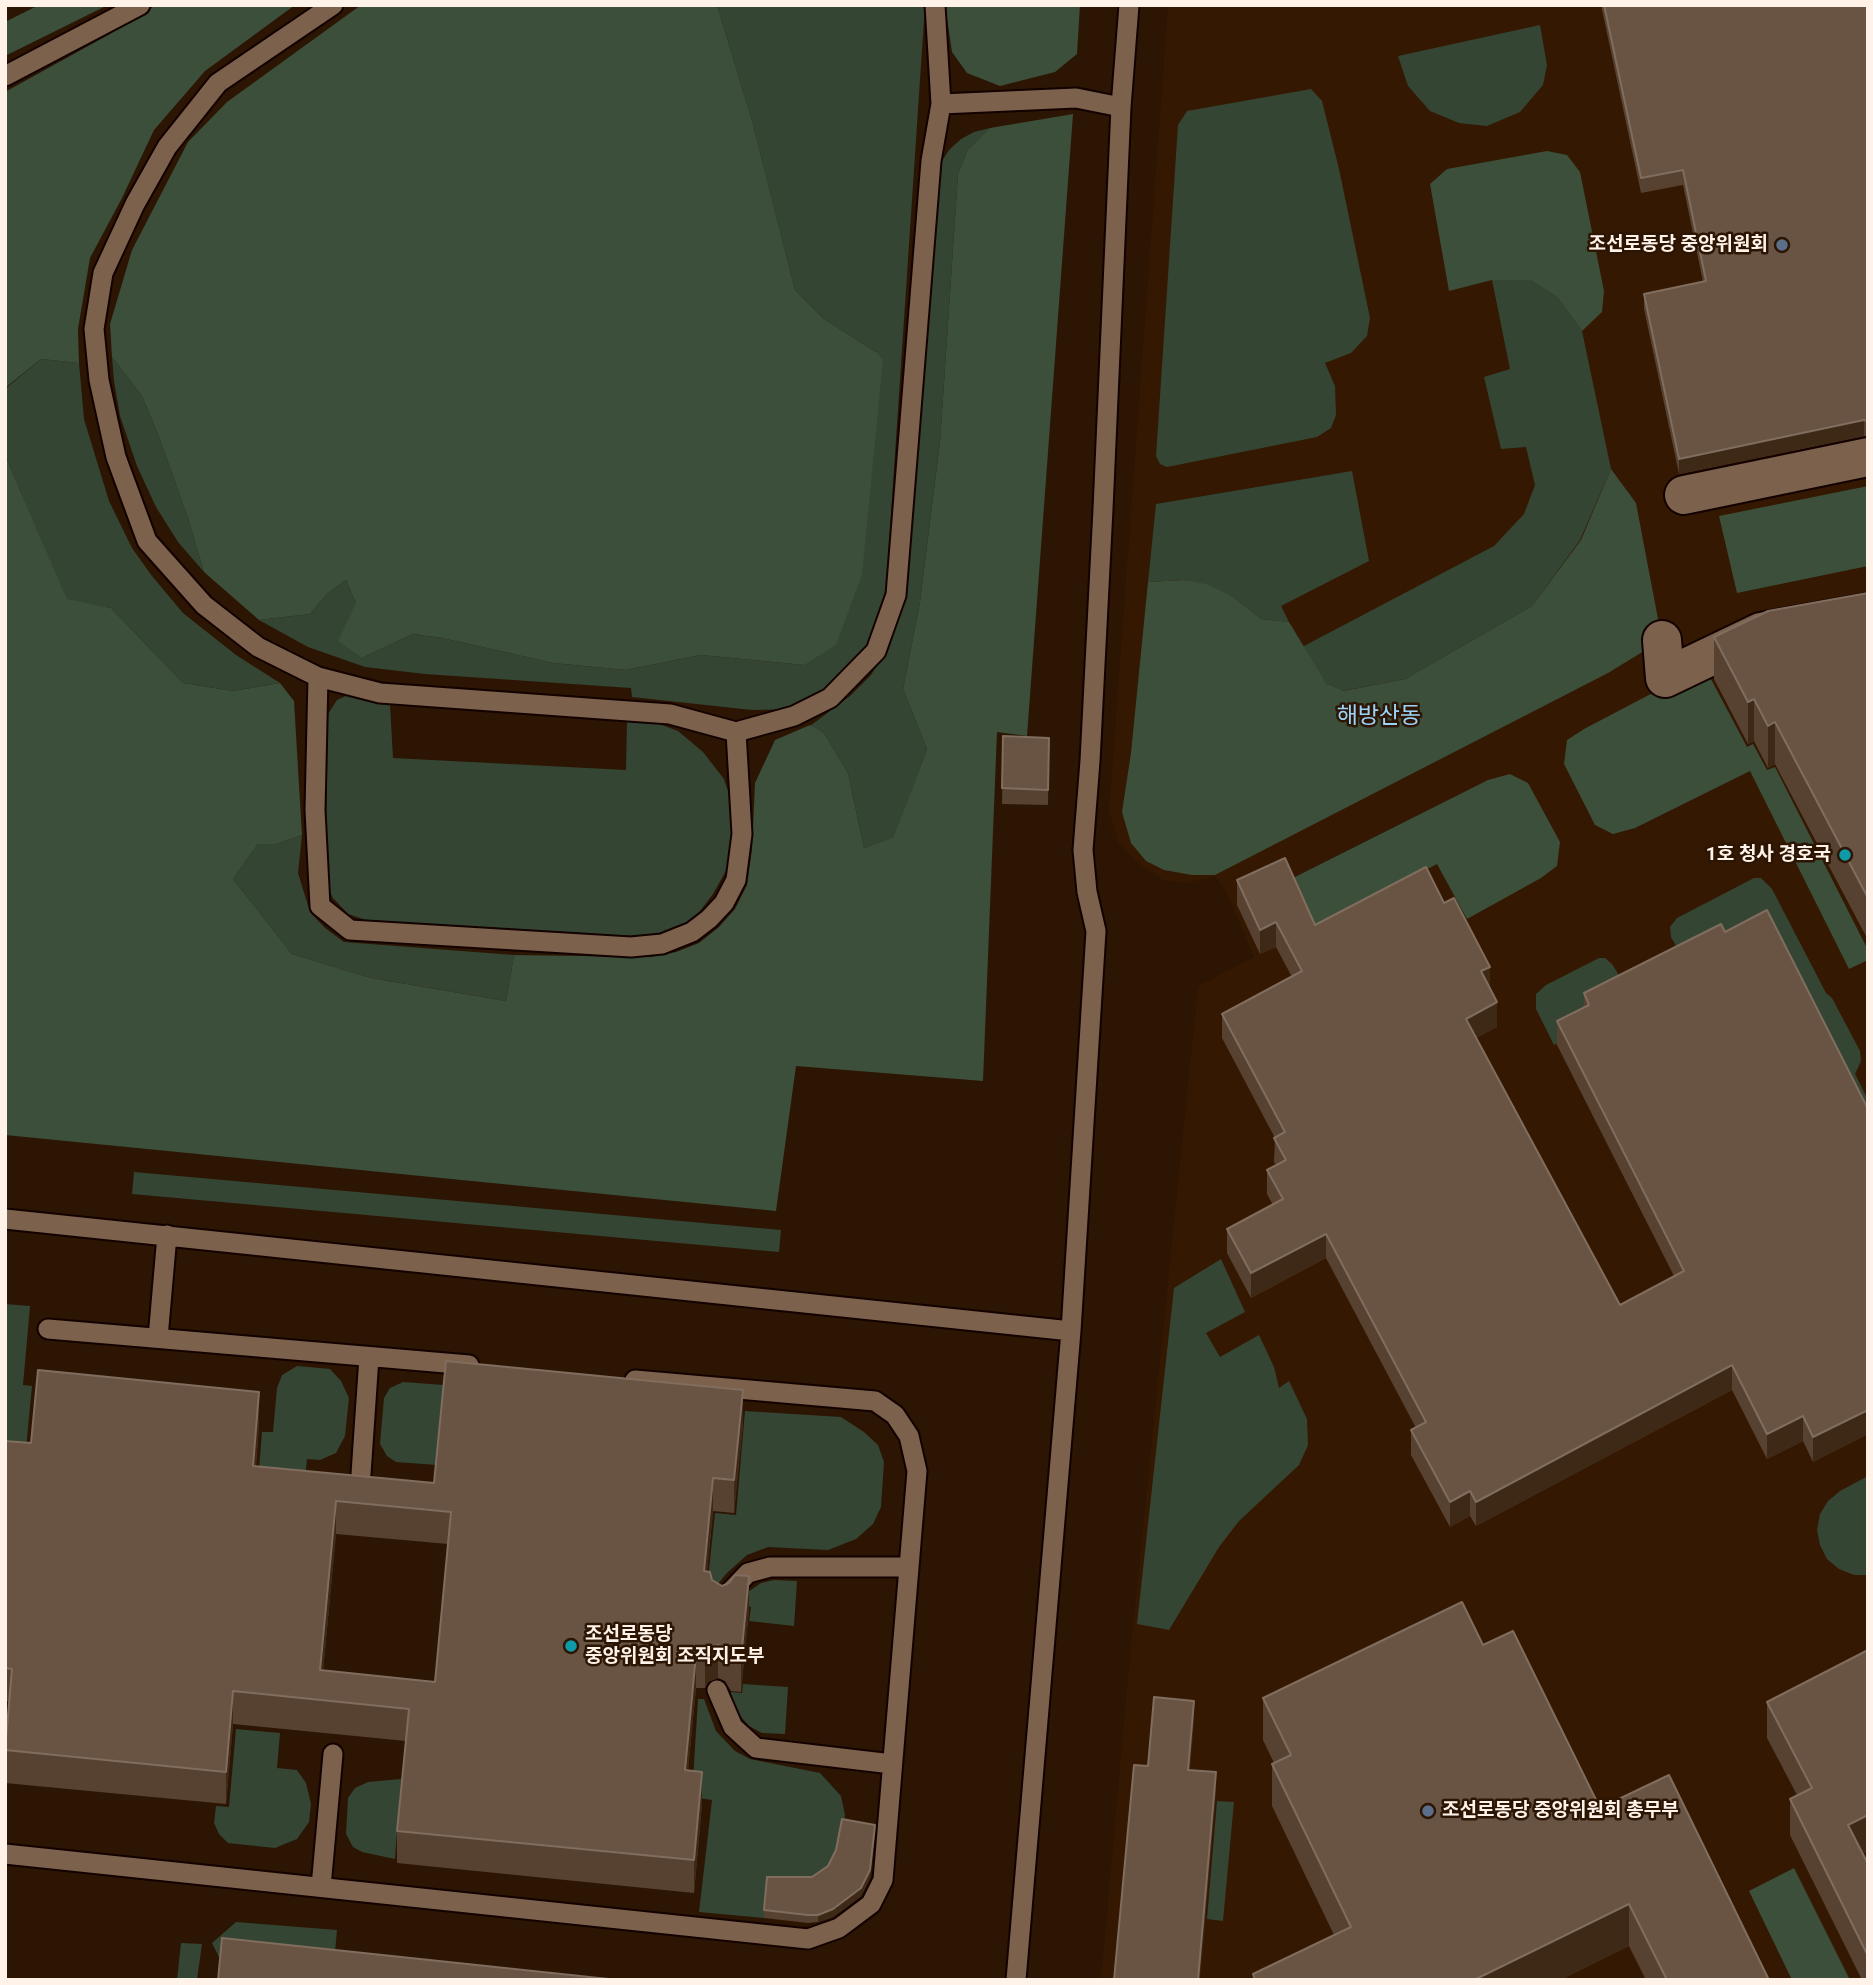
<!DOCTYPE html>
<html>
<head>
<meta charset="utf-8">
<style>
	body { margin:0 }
	#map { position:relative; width:1873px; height:1985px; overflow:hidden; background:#2c1503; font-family:Roboto,sans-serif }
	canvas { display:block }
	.frame { position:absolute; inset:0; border:7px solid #fff2e8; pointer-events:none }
</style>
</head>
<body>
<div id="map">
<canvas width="1873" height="1985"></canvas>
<div class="frame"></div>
</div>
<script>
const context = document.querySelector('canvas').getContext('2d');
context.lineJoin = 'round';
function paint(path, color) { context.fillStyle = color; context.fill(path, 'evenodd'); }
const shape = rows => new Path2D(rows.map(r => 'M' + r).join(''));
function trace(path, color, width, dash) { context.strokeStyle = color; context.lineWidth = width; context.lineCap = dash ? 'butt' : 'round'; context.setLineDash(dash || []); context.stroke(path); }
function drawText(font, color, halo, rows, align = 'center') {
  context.font = font + ' Roboto,"Noto Sans KR",sans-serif'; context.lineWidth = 5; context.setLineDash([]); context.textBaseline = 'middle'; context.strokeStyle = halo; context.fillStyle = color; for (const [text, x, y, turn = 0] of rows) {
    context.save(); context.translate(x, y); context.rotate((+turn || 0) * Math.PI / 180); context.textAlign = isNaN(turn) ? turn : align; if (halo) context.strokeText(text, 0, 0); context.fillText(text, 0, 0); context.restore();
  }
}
paint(shape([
	[1168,5,1868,5,1868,1980,1101,1980,1129,1665,1198,986,1254,957,1225,890,1215,876,1187,883,1163,880,1138,863,1118,842,1109,812]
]), '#341801');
paint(shape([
	[717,5,925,5,886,589,868,642,856,662,815,699,794,709,752,710,632,697,631,688,425,674,365,667,308,647,259,620,310,614,326,595,346,580,356,603,362,658,413,634,442,638,553,663,626,670,701,655,804,665,876,352,824,319,795,290,753,124],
	[1540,25,1547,65,1543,85,1520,112,1487,126,1459,123,1430,111,1408,86,1398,56],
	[1311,89,1322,101,1339,169,1370,318,1367,336,1351,353,1325,363,1335,386,1336,415,1331,428,1317,437,1167,467,1160,464,1156,456,1178,125,1187,111],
	[990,128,968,149,958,174,940,442,920,602,903,689,927,749,893,839,864,848,848,773,824,733,810,726,850,696,871,675,888,648,902,609,936,181,940,164,949,150,961,139,974,132],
	[1502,279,1530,280,1557,297,1582,331,1611,469,1580,540,1532,606,1405,679,1342,691,1326,683,1302,647,1494,546,1524,514,1535,485,1526,447,1501,449,1484,377,1510,369,1492,280],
	[112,357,142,396,159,437,188,518,204,572,178,542,156,507,137,466,120,416,114,381],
	[41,359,79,363,84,419,109,501,132,548,152,576,183,613,236,655,280,683,233,691,183,683,111,608,67,600,5,455,5,389],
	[1352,471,1369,561,1281,606,1289,622,1261,619,1232,596,1184,580,1148,582,1156,504],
	[352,693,390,704,393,758,626,770,627,721,654,722,678,731,703,752,724,779,734,809,736,834,728,867,713,894,700,911,686,925,662,935,631,936,366,920,348,914,333,898,325,883,328,714,337,700],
	[302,835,298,873,310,912,325,928,344,942,514,955,506,1001,371,978,292,954,233,879,258,844,276,844],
	[1754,878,1761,878,1772,889,1826,993,1832,998,1860,1051,1861,1061,1855,1074,1868,1100,1868,1130,1686,964,1671,937,1670,927,1677,918],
	[1599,958,1605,958,1612,964,1630,993,1588,1029,1554,1045,1536,1009,1536,994,1546,985],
	[134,1172,781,1230,779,1252,132,1194],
	[1221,1259,1245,1312,1206,1333,1220,1357,1259,1335,1274,1367,1279,1388,1289,1381,1307,1419,1308,1445,1299,1465,1239,1521,1219,1547,1169,1630,1137,1624,1174,1288],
	[5,1304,30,1306,23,1385,32,1386,24,1469,5,1468],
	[297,1366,330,1369,341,1381,349,1398,345,1436,336,1453,320,1460,307,1459,303,1499,257,1494,262,1432,273,1432,277,1388,282,1375],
	[403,1382,444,1385,437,1465,396,1462,387,1456,380,1444,384,1398,390,1388],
	[745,1411,841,1417,864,1432,878,1445,884,1462,881,1507,873,1524,856,1539,828,1550,768,1547,747,1555,727,1573,706,1598,715,1513,736,1515],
	[1868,1476,1868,1575,1854,1575,1839,1569,1827,1559,1820,1545,1817,1530,1820,1514,1828,1501,1840,1491],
	[774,1580,797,1581,794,1626,749,1621,751,1607,740,1605,748,1592,761,1583],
	[743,1684,788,1687,785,1734,762,1733,749,1726,737,1712,731,1700,731,1692,742,1693],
	[698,1699,704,1699,716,1731,735,1751,750,1759,820,1773,841,1796,845,1815,836,1858,812,1884,767,1884,764,1918,699,1912,712,1800,692,1797],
	[236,1729,280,1733,277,1768,297,1770,306,1783,311,1804,309,1822,297,1839,275,1848,228,1843,219,1834,214,1823,216,1806,229,1807],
	[401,1779,395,1859,362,1852,353,1847,346,1834,348,1798,355,1788,368,1782],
	[1217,1801,1234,1802,1223,1921,1207,1919],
	[236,1922,337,1930,333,1974,222,1963,212,1943],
	[181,1943,202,1944,197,1980,177,1980]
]), '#344533');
paint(shape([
	[39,5,108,5,5,56,5,22],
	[156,5,295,5,205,71,154,130,122,198,90,258,78,329,79,363,41,359,5,388,5,92,108,35],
	[361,5,717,5,753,124,795,290,824,319,876,352,883,360,862,575,836,645,804,665,701,655,626,670,553,663,442,638,413,634,362,658,338,641,356,603,346,580,326,595,310,614,259,620,204,572,188,518,159,437,142,396,112,357,110,324,132,250,188,142,227,102],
	[945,5,1080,5,1077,54,1055,72,1000,86,967,73,952,52],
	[1073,114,1027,736,997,732,983,1081,796,1066,776,1211,5,1135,5,455,67,599,111,608,183,683,233,691,280,683,294,701,302,835,276,844,258,844,233,879,292,954,371,978,506,1001,514,955,650,957,676,952,699,943,719,927,735,909,747,885,752,849,755,783,775,740,810,725,824,733,848,773,864,848,893,838,927,749,903,689,920,602,940,442,958,174,968,149,990,128],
	[1547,151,1567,155,1580,172,1604,291,1602,312,1582,331,1557,297,1530,280,1492,280,1449,291,1430,184,1447,169],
	[1611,469,1636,503,1662,640,1608,673,1215,875,1192,875,1164,870,1146,861,1131,843,1122,812,1131,753,1148,582,1184,580,1206,584,1232,596,1261,619,1289,622,1326,683,1343,691,1405,679,1532,606,1581,540],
	[1868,486,1868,566,1737,593,1719,516],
	[1704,666,1747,747,1753,744,1767,770,1775,767,1868,950,1868,960,1849,969,1750,771,1635,828,1613,834,1595,825,1564,764,1567,740,1584,729],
	[1510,774,1528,783,1560,842,1557,866,1541,878,1467,919,1437,864,1312,930,1289,880,1488,780],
	[1794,1868,1850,1980,1792,1980,1749,1891]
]), '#3b4f3a');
const lane = shape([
	[333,5,218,83,167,147,135,204,103,273,94,329,99,380,116,457,147,541,204,605,258,647,318,677,380,693,670,714,736,732,794,716,830,698,876,651,896,595,931,161,941,104,935,5],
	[5,76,140,5],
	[941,104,1076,98,1121,107],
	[318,677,315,810,320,906,350,930,631,947,662,944,692,932,709,919,724,903,736,880,742,834,736,732],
	[5,1219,1071,1331],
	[48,1329,469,1365],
	[158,1338,167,1235],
	[361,1474,369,1357],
	[729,1593,748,1573,770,1567,909,1567],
	[717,1690,733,1727,756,1748,892,1764],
	[5,1854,808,1939,839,1928,871,1904,883,1880,917,1471,909,1436,895,1415,875,1401,635,1380],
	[321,1887,333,1754],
	[1016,1980,1071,1331,1096,931,1087,892,1083,850,1090,761,1103,509,1121,107,1129,5]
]);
const street = shape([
	[1684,495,1868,457],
	[1662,640,1665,678,1761,632,1868,613]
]);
trace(lane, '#130200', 23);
trace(street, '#130200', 42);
trace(lane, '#7c614c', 19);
trace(street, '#7c614c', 38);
paint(shape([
	[1601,5,1868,5,1868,436,1864,436,1679,474,1644,309,1644,294,1703,282,1683,185,1641,193],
	[1868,593,1868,940,1775,764,1768,768,1754,741,1748,744,1714,679,1714,637],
	[1003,736,1049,738,1048,805,1002,804],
	[1237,880,1315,925,1490,988,1497,1027,1476,1038,1620,1305,1674,1276,1557,1045,1557,1021,1584,1007,1584,993,1725,932,1868,1109,1868,1434,1813,1462,1803,1441,1767,1459,1732,1390,1476,1526,1470,1516,1450,1527,1411,1455,1411,1430,1416,1428,1326,1258,1251,1298,1227,1253,1227,1229,1273,1205,1267,1194,1267,1170,1276,1165,1274,1162,1275,1138,1222,1038,1222,1014,1292,977,1276,947,1260,954,1237,905],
	[743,1423,734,1513,713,1511,707,1572,712,1580,749,1609,741,1692,731,1691,725,1681,718,1678,708,1682,705,1688,696,1688,688,1770,702,1804,694,1893,397,1863,397,1831,406,1741,233,1724,226,1804,5,1783,5,1740,9,1701,5,1701,5,1441,31,1443,259,1425,256,1466,434,1483],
	[336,1534,448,1544,435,1682,323,1671],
	[1483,1645,1600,1808,1769,1980,1646,1980,1629,1946,1560,1980,1253,1980,1253,1974,1334,1935,1272,1806,1272,1764,1274,1763,1263,1740,1263,1698],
	[1868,1650,1868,1851,1862,1854,1868,1864,1868,1980,1862,1980,1790,1835,1790,1799,1797,1795,1767,1738,1767,1702],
	[875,1832,870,1878,861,1896,833,1917,818,1922,808,1923,764,1918,764,1910]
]), '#574131');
paint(shape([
	[1864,420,1864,436,1679,474,1679,459],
	[1754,699,1754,741,1748,744,1748,702],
	[1775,722,1775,764,1768,768,1768,726],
	[1276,922,1276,947,1260,954,1260,930],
	[1490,967,1490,991,1481,971],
	[1497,1002,1497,1027,1466,1043,1466,1019],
	[1326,1234,1326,1258,1251,1298,1251,1273],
	[1732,1365,1732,1390,1476,1526,1476,1502],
	[743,1390,743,1423,734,1513,734,1480],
	[259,1392,259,1425,253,1498,253,1466],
	[1868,1410,1868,1434,1813,1462,1813,1437],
	[1803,1416,1803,1441,1767,1459,1767,1434],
	[713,1478,713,1511,704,1604,704,1571],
	[1470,1491,1470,1516,1450,1527,1450,1502],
	[336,1501,336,1534,320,1703,320,1670],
	[749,1576,749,1609,741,1692,741,1659],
	[718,1645,718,1678,708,1682,705,1688,705,1656,708,1650],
	[696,1655,696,1688,685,1802,685,1770],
	[233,1691,233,1724,226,1804,226,1772],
	[1194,1701,1194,1723,1188,1792,1188,1770],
	[702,1772,702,1804,694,1893,694,1860],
	[1216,1772,1216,1794,1200,1980,1198,1980],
	[1868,1815,1868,1851,1848,1861,1848,1825],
	[875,1825,870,1878,861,1896,833,1917,818,1922,818,1915],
	[1629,1904,1629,1946,1560,1980,1474,1980]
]), '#3e2816');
const building = shape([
	[1604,5,1868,5,1868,421,1864,420,1679,459,1644,294,1706,281,1683,170,1641,178,1604,5],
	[1868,593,1868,898,1775,722,1768,726,1754,699,1748,702,1714,637,1768,611,1868,593],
	[1003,736,1049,738,1048,790,1002,788,1003,736],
	[1285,858,1315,925,1426,867,1444,903,1454,898,1490,967,1481,971,1497,1002,1466,1019,1620,1305,1684,1271,1557,1021,1589,1005,1584,993,1721,924,1725,932,1767,910,1868,1109,1868,1410,1813,1437,1803,1416,1767,1434,1732,1365,1476,1502,1470,1491,1450,1502,1411,1430,1426,1422,1326,1234,1251,1273,1227,1229,1283,1199,1267,1170,1286,1160,1274,1138,1285,1132,1222,1014,1302,971,1276,922,1260,930,1237,880,1285,858],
	[446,1361,743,1390,734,1480,713,1478,704,1571,710,1572,712,1580,722,1586,729,1583,735,1575,749,1576,741,1659,731,1658,725,1648,718,1645,708,1650,705,1656,696,1655,685,1770,702,1772,694,1860,397,1831,409,1709,233,1691,226,1772,5,1750,12,1669,5,1668,5,1441,31,1443,38,1370,259,1392,253,1466,434,1483,446,1361],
	[336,1501,451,1512,435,1682,320,1670,336,1501],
	[1462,1602,1483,1645,1513,1631,1600,1808,1669,1775,1769,1980,1667,1980,1629,1904,1474,1980,1255,1980,1253,1974,1351,1927,1272,1764,1291,1755,1263,1698,1462,1602],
	[1868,1650,1868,1815,1848,1825,1868,1864,1868,1956,1790,1799,1812,1788,1767,1702,1868,1650],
	[1154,1697,1194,1701,1188,1770,1216,1772,1198,1980,1114,1980,1134,1765,1148,1766,1154,1697],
	[842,1819,875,1825,870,1870,861,1888,833,1909,818,1915,808,1915,764,1910,767,1877,812,1877,828,1866,836,1850,842,1819],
	[222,1938,618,1980,218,1980,222,1938]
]);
paint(building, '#695444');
trace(building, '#806d5e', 2);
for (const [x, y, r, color] of [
	[1782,245,7,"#5c6f8a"],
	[1845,855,7,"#0f9aa8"],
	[571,1646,7,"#0f9aa8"],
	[1428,1811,7,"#5c6f8a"]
]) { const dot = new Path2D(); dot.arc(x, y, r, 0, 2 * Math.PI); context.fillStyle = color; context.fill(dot); trace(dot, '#2c1503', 2.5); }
drawText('bold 19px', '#fff2e8', '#2c1503', [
	["조선로동당 중앙위원회",1768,245],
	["1호 청사 경호국",1831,855],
	["조선로동당",585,1635,"left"],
	["중앙위원회 조직지도부",585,1657,"left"],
	["조선로동당 중앙위원회 총무부",1442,1811,"left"]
], 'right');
drawText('23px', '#9bd4fb', '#2c1503', [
	["해방산동",1379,717]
]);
</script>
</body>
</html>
